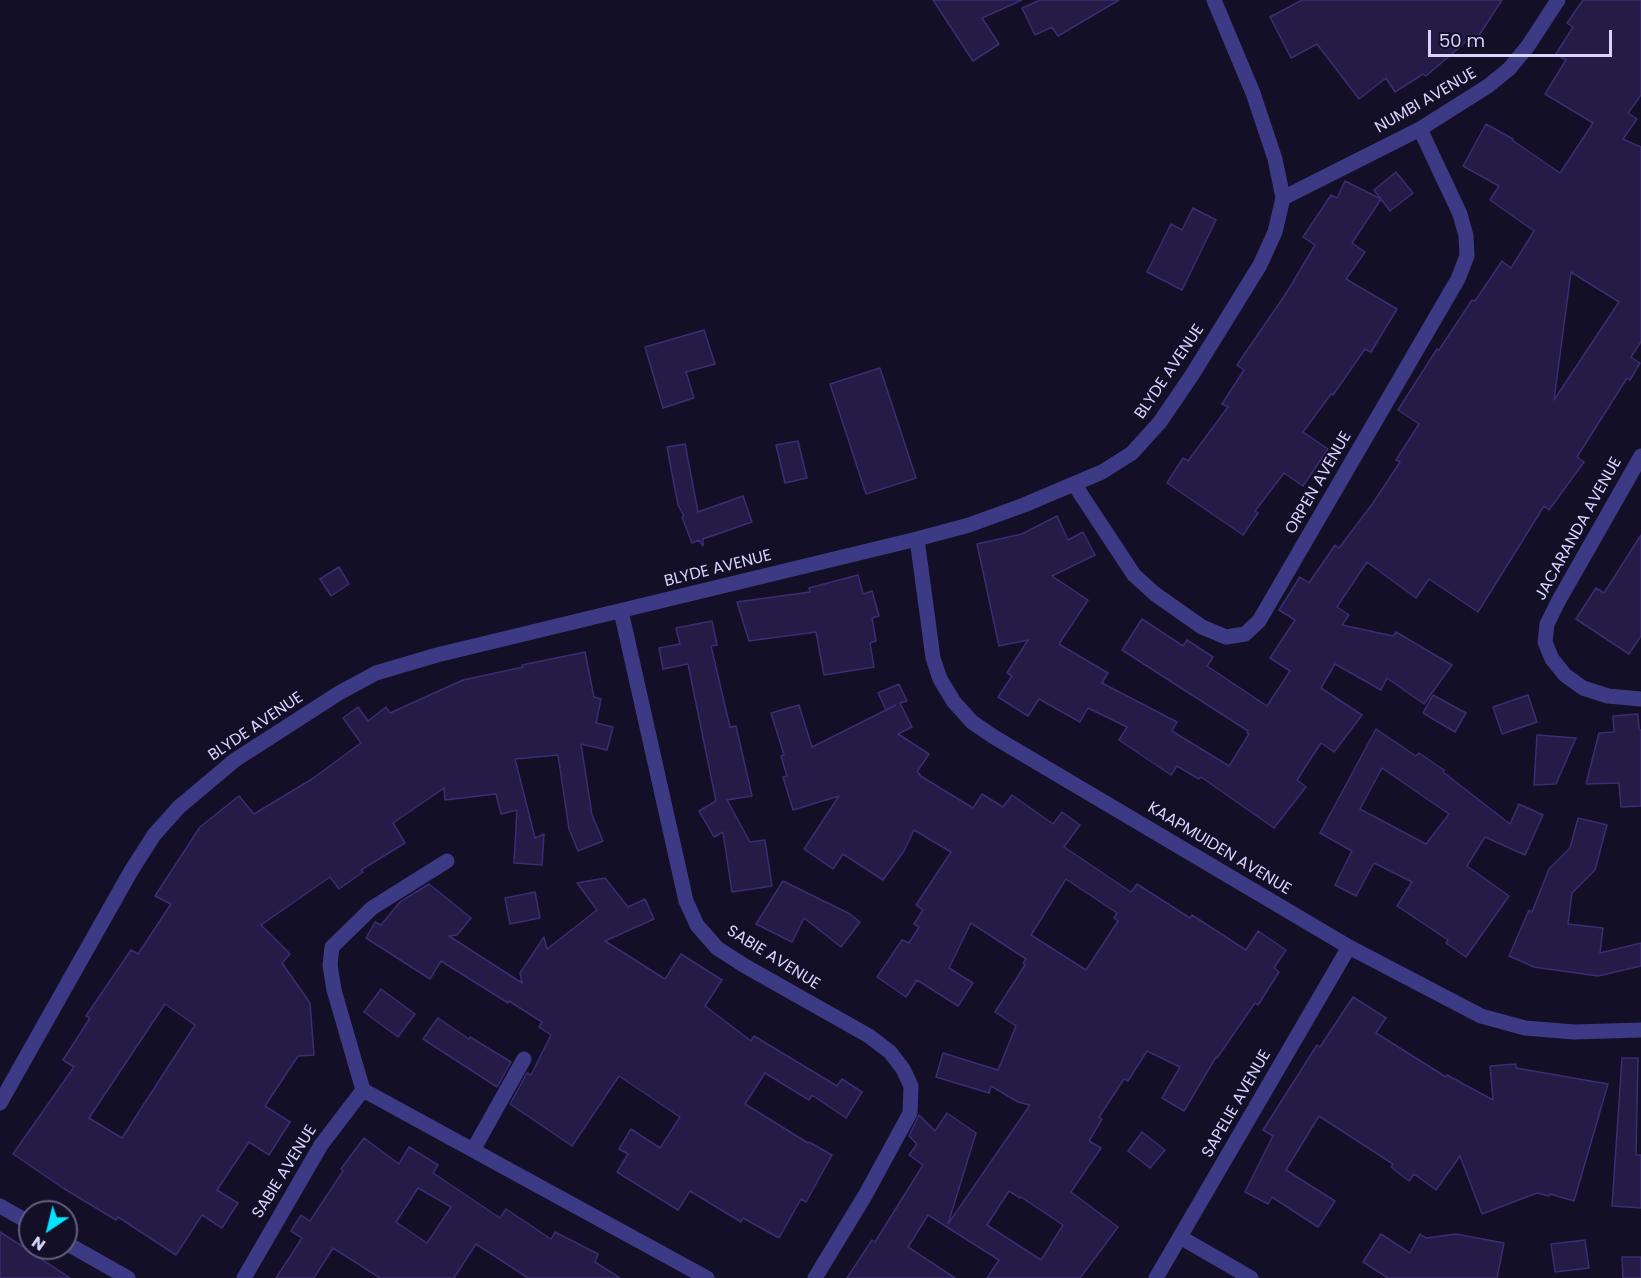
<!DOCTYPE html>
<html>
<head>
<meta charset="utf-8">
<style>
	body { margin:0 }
	#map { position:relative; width:1641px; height:1278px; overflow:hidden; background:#130f26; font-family:Poppins,sans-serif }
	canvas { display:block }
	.north { position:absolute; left:18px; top:1200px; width:60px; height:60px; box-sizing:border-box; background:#130f26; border:2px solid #625e7d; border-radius:50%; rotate:215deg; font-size:16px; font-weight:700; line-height:24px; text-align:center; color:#d9d4ff }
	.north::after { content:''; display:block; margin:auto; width:21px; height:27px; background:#00e5ff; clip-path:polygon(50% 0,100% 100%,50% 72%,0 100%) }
	.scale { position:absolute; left:1428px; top:30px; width:184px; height:27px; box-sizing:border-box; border:3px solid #d9d4ff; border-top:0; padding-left:8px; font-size:18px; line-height:21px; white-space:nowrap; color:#d9d4ff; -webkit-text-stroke:4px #130f26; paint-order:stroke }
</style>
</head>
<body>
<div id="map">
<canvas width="1641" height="1278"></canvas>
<div class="north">N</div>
<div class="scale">50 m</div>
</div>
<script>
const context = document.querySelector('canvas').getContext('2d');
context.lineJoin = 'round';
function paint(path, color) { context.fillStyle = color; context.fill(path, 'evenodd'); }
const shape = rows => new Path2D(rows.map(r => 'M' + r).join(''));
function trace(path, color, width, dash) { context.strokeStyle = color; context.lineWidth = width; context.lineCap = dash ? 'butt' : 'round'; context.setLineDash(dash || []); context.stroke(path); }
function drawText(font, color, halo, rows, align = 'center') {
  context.font = font + ' Poppins,sans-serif'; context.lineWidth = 4.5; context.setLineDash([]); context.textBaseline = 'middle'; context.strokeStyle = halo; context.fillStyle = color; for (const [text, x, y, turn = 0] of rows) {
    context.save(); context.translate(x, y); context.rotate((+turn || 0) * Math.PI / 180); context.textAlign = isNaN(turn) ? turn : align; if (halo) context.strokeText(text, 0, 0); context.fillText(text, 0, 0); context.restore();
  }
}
const building = shape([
	[933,0,1022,0,982,18,999,44,973,61,933,0],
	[1040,0,1119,0,1058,36,1052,27,1035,35,1022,8,1040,0],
	[1302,0,1502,0,1472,46,1468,40,1426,76,1423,74,1395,92,1386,78,1359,99,1317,44,1291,58,1270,17,1302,0],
	[1583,0,1641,0,1641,95,1628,113,1637,119,1623,139,1641,147,1641,342,1631,357,1640,363,1630,380,1627,378,1577,457,1584,462,1549,510,1544,506,1478,612,1429,579,1416,598,1367,562,1337,607,1349,615,1342,625,1393,636,1396,632,1452,665,1424,704,1387,678,1381,690,1335,664,1321,688,1362,715,1334,752,1321,743,1297,780,1306,787,1274,828,1201,777,1199,779,1177,766,1171,775,1119,740,1127,727,1088,708,1080,722,1039,699,1028,716,998,697,1012,676,1007,673,1028,640,999,646,977,544,1022,534,1057,516,1068,540,1083,532,1095,555,1052,576,1088,600,1059,644,1108,673,1102,683,1177,722,1172,731,1229,766,1249,734,1247,733,1248,731,1122,650,1142,619,1183,646,1187,640,1213,657,1207,666,1267,706,1290,671,1270,658,1295,620,1279,610,1300,577,1309,583,1335,545,1339,548,1373,503,1400,462,1396,460,1419,424,1398,410,1437,349,1439,350,1472,300,1475,301,1502,261,1511,268,1534,231,1490,200,1499,186,1463,166,1486,124,1513,139,1512,140,1560,173,1593,123,1545,94,1566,60,1556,54,1573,27,1567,23,1583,0],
	[1571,272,1619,302,1554,400,1571,272],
	[1396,172,1413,193,1390,211,1381,199,1352,243,1365,252,1346,279,1397,309,1371,352,1365,349,1333,395,1331,394,1303,432,1328,449,1303,486,1284,473,1255,511,1258,513,1243,535,1167,483,1183,458,1188,461,1228,407,1222,404,1244,370,1237,365,1287,292,1315,245,1303,237,1331,195,1337,198,1345,181,1381,199,1374,190,1396,172],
	[1193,208,1216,220,1182,290,1147,272,1171,224,1182,230,1193,208],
	[704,330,715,364,686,372,694,398,663,408,645,347,704,330],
	[880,368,916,478,866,494,830,384,880,368],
	[798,441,807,478,785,483,776,445,798,441],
	[685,444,698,512,743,496,752,522,703,539,703,546,699,540,692,543,682,517,684,516,678,505,667,447,685,444],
	[1641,535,1641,636,1629,654,1576,619,1596,588,1604,593,1641,535],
	[339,567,349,584,331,596,320,579,339,567],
	[858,575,863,594,872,591,879,616,872,618,876,641,870,643,874,667,824,675,816,632,749,641,737,602,810,592,809,588,858,575],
	[712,621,717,645,711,646,730,727,736,726,752,796,727,800,750,842,765,840,772,886,732,892,723,832,714,837,699,811,716,801,688,664,663,669,659,648,680,644,676,628,712,621],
	[585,652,594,697,601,699,596,723,613,727,607,750,581,744,592,815,603,841,578,851,569,829,558,755,515,759,535,838,544,834,542,865,514,863,517,810,501,814,496,794,445,800,444,788,393,823,405,843,361,870,363,872,339,889,330,877,261,925,290,954,282,963,310,1003,314,1055,298,1056,265,1106,290,1122,269,1155,249,1142,217,1190,238,1203,222,1228,202,1215,176,1255,118,1217,116,1220,63,1188,13,1154,74,1067,63,1060,90,1018,86,1016,131,950,138,954,171,904,155,896,200,827,239,796,254,814,312,779,361,743,343,718,358,707,368,721,386,707,390,713,463,680,523,667,522,665,585,652],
	[165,1004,195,1025,122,1138,89,1118,165,1004],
	[899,684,907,701,900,703,912,727,898,734,929,754,917,772,920,774,919,775,973,808,982,794,1003,807,1012,795,1053,824,1062,812,1080,825,1064,847,1131,892,1137,884,1190,918,1192,915,1246,950,1258,931,1286,950,1274,968,1279,972,1258,1005,1255,1003,1217,1058,1216,1057,1184,1111,1162,1098,1180,1067,1147,1051,1128,1081,1124,1079,1099,1117,1102,1119,1089,1141,1101,1148,1071,1192,1118,1227,1080,1278,987,1278,999,1260,928,1215,908,1247,955,1278,847,1278,872,1240,875,1242,923,1165,909,1155,917,1144,909,1136,919,1115,935,1131,947,1113,976,1133,948,1224,1030,1105,1018,1102,991,1086,989,1093,936,1077,943,1053,998,1070,1016,1026,995,1012,1025,965,1023,963,1026,959,971,923,949,968,973,983,958,1006,917,980,906,997,877,977,902,940,909,943,919,927,914,924,923,910,916,905,951,852,914,830,904,851,883,880,843,854,833,869,804,849,839,796,793,810,783,777,787,776,781,756,784,755,771,713,799,705,812,747,896,705,886,710,878,693,899,684],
	[1066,879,1117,913,1114,918,1118,921,1086,970,1031,935,1066,879],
	[1009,1191,1020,1198,1021,1197,1063,1225,1041,1260,987,1225,1009,1191],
	[1433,695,1466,713,1455,732,1423,713,1433,695],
	[1528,695,1537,722,1502,734,1493,707,1528,695],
	[1638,714,1639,730,1641,730,1641,806,1621,807,1619,783,1586,784,1599,733,1614,732,1613,716,1638,714],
	[1376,729,1416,756,1419,753,1444,770,1443,772,1510,824,1519,804,1543,815,1525,855,1485,837,1467,866,1509,896,1466,957,1446,943,1448,940,1397,906,1412,882,1374,863,1356,896,1335,885,1352,851,1320,833,1376,729],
	[1382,768,1449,814,1426,844,1360,809,1382,768],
	[1537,735,1576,738,1556,784,1534,785,1537,735],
	[1578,818,1607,825,1595,870,1572,893,1568,924,1603,928,1600,953,1641,943,1641,966,1598,976,1534,967,1509,956,1529,910,1532,912,1549,869,1570,848,1578,818],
	[605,878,628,907,645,899,654,919,605,941,665,979,681,954,722,980,705,1006,751,1041,754,1036,837,1086,842,1079,862,1092,846,1118,812,1095,809,1100,765,1073,745,1104,808,1143,809,1142,832,1155,806,1202,801,1199,779,1238,743,1218,741,1222,690,1191,678,1210,617,1172,628,1154,619,1149,631,1129,660,1148,680,1117,619,1076,572,1146,510,1104,527,1073,531,1075,551,1035,539,1027,542,1022,509,1001,508,1003,441,961,430,979,366,938,375,922,381,925,400,902,429,884,471,918,457,935,449,936,522,983,520,973,544,937,547,949,597,910,577,883,605,878],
	[783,881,850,914,860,922,841,947,804,918,792,942,756,924,783,881],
	[535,892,540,918,510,924,505,898,535,892],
	[381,989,415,1014,398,1037,364,1012,381,989],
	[1353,997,1386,1018,1376,1033,1446,1077,1447,1075,1493,1100,1490,1066,1516,1064,1516,1068,1608,1084,1574,1201,1550,1194,1549,1196,1537,1193,1482,1214,1460,1156,1436,1190,1414,1174,1409,1181,1391,1167,1393,1164,1319,1116,1286,1170,1335,1201,1318,1227,1272,1197,1268,1204,1245,1192,1273,1136,1263,1130,1317,1045,1320,1047,1353,997],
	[438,1018,469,1039,470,1037,511,1062,497,1087,423,1039,438,1018],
	[1622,1058,1638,1058,1636,1155,1641,1155,1641,1208,1612,1206,1622,1058],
	[1142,1132,1165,1150,1150,1168,1128,1151,1142,1132],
	[364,1138,399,1164,409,1147,438,1165,433,1173,500,1218,506,1209,551,1239,555,1232,598,1254,595,1262,620,1278,528,1278,476,1244,454,1278,380,1278,333,1248,314,1278,276,1278,302,1238,291,1231,301,1215,310,1221,343,1171,341,1169,364,1138],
	[418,1188,451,1207,427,1243,396,1222,418,1188],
	[0,1232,22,1246,70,1278,0,1278,0,1232],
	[1381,1234,1410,1253,1420,1234,1426,1238,1456,1234,1504,1243,1497,1278,1388,1278,1363,1262,1381,1234],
	[1585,1240,1589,1268,1555,1272,1551,1244,1585,1240],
	[1622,1257,1641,1257,1641,1278,1623,1278,1622,1257]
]);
paint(building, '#241b47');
trace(building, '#3b2d73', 1.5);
trace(shape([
	[1283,198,1420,129,1488,86,1509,69,1528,46,1558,0],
	[1641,456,1559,600,1547,624,1545,642,1552,659,1565,675,1583,688,1608,696,1641,699],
	[1074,484,1134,575,1155,594,1202,627,1226,637,1245,634,1259,621,1458,279,1467,256,1466,236,1460,214,1420,129],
	[917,539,933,658,940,679,954,702,972,722,994,737,1349,947,1481,1016,1525,1028,1574,1032,1641,1030],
	[621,611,686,901,697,925,717,948,745,966,869,1036,890,1052,903,1069,911,1086,910,1113,866,1194,815,1278],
	[447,861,372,908,332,947,330,965,334,990,363,1090,707,1278],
	[0,1103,131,871,154,835,179,807,235,760,339,693,376,673,437,655,917,539,969,525,1024,505,1102,472,1132,453,1160,422,1192,375,1260,265,1275,232,1283,198,1275,159,1253,93,1214,0],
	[473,1150,524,1059],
	[0,1206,30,1223],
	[1180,1237,1251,1278],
	[66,1243,128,1278],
	[244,1278,321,1145,363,1090],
	[1156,1278,1349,947]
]), '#3d3a85', 15);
drawText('16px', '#d9d4ff', '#130f26', [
	["NUMBI AVENUE",1426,101,-30],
	["BLYDE AVENUE",1170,372,-56],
	["ORPEN AVENUE",1319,483,-60],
	["JACARANDA AVENUE",1579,529,-61],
	["BLYDE AVENUE",718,569,-14],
	["BLYDE AVENUE",256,727,-34],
	["KAAPMUIDEN AVENUE",1219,849,31],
	["SABIE AVENUE",773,958,32],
	["SAPELIE AVENUE",1237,1104,-60],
	["SABIE AVENUE",285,1172,-58]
]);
</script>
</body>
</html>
